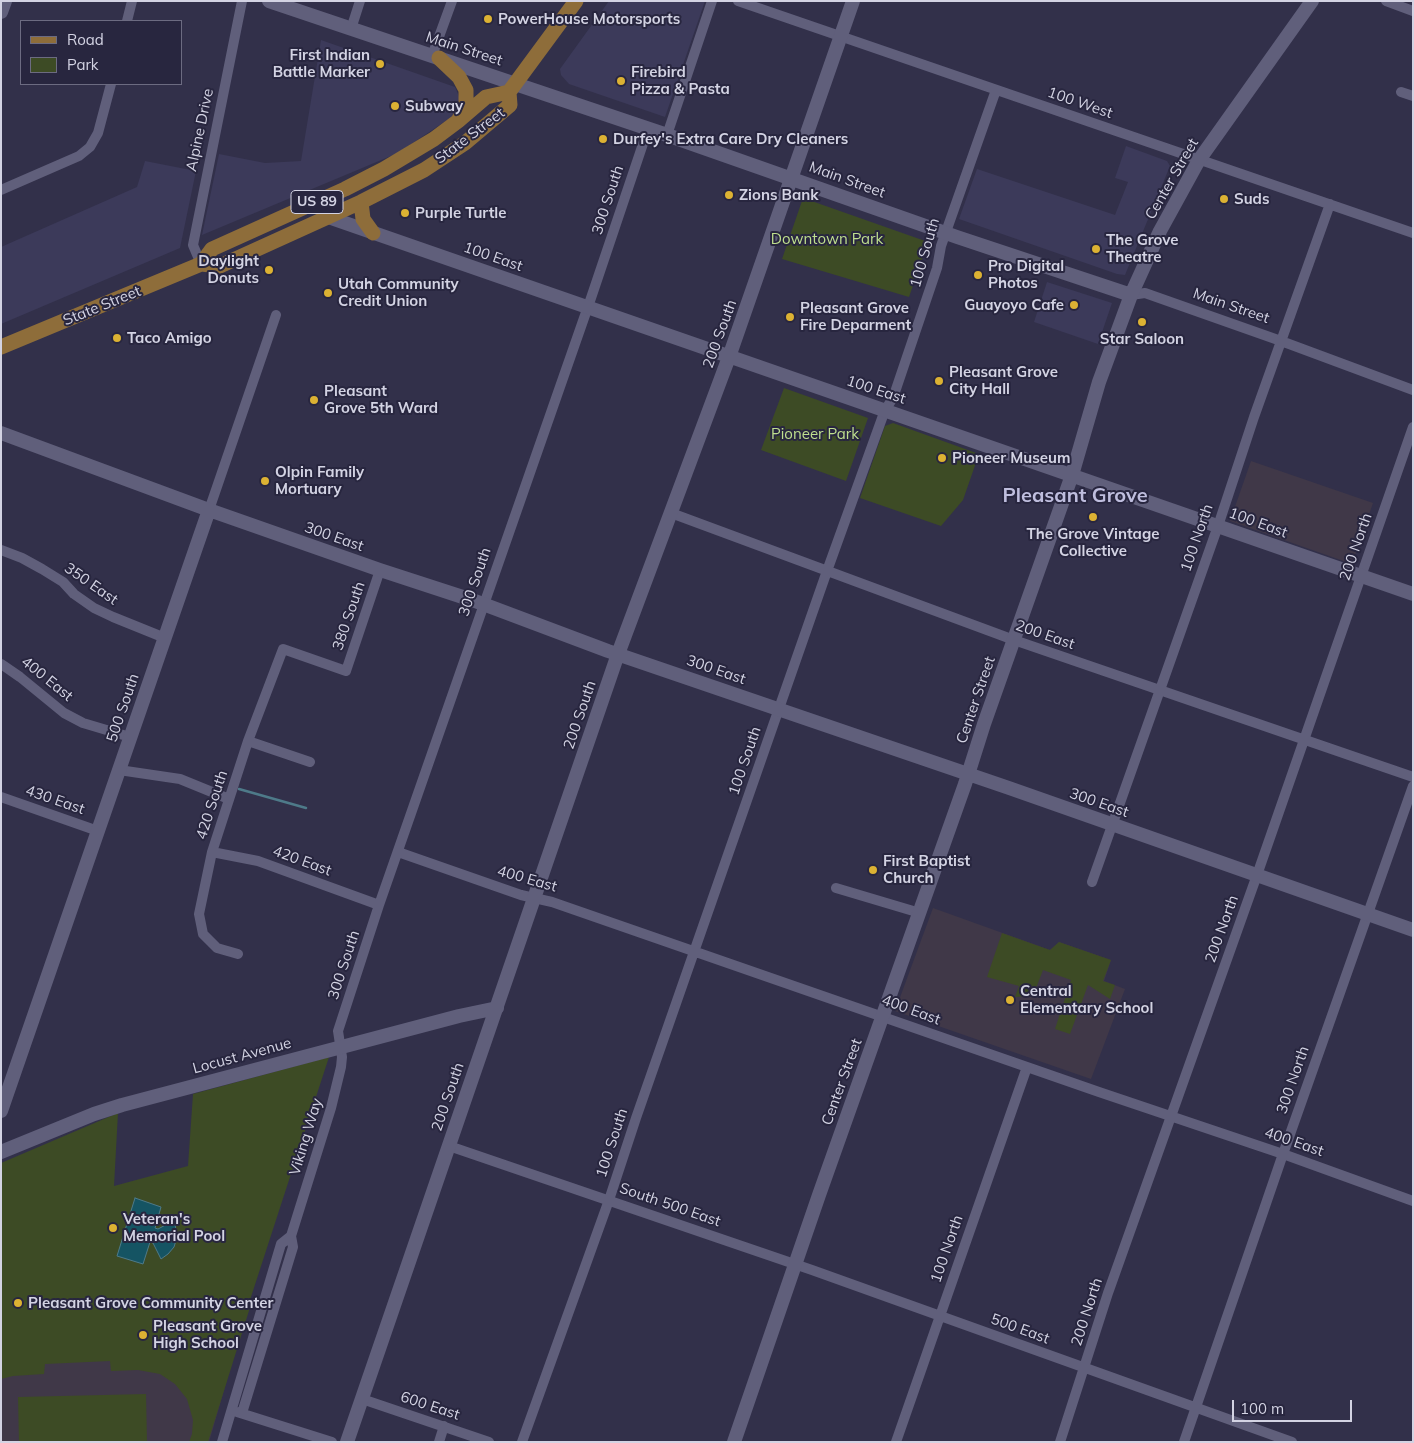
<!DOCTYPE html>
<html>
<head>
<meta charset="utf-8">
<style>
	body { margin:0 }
	#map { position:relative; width:1414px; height:1443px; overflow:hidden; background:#32304a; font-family:Mulish,sans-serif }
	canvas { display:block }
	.frame { position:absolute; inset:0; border:2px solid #d3d3e3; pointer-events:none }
	.legend { position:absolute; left:20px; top:20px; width:162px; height:65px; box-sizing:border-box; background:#28263f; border:1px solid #6c6b81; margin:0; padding:6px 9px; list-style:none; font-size:15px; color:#d3d3e3 }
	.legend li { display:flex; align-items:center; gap:10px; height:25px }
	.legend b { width:25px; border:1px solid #6c6b81 }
	.scale { position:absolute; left:1232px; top:1400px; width:120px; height:22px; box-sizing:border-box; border:2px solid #d3d3e3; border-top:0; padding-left:6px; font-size:15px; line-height:18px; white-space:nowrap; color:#d3d3e3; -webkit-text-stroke:4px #28263f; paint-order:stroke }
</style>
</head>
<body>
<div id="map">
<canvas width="1414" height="1443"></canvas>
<div class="frame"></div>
<ul class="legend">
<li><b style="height:6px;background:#8e6d3a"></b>Road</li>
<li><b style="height:14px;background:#3d4b25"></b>Park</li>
</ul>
<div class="scale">100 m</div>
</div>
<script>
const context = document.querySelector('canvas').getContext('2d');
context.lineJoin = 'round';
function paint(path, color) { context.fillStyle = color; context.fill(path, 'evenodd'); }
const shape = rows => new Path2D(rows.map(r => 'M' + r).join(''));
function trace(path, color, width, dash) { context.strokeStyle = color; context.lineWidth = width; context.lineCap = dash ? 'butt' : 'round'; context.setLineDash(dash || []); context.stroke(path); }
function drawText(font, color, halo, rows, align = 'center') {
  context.font = font + ' Mulish,sans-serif'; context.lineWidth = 4; context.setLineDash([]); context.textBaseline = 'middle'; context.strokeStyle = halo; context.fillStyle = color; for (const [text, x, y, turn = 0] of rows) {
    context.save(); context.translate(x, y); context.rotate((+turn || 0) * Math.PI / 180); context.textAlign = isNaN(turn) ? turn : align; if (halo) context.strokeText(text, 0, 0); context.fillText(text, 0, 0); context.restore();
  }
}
paint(shape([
	[609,1,705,1,665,117,569,84,561,75,560,69],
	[321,40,455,87,461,101,456,114,398,153,202,235,219,154,265,163,301,161],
	[1126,146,1167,161,1170,166,1125,275,1117,274,959,219,977,169,1115,215,1128,182,1115,178],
	[145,161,196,171,180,248,1,324,1,247,137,187],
	[1047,282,1112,303,1098,344,1034,322]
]), '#3c3a5a');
paint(shape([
	[1251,461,1373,503,1352,564,1230,521],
	[933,908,1050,950,1059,942,1111,960,1104,981,1125,989,1091,1079,895,1011],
	[52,1251,248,1308,209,1442,1,1442,1,1362]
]), '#403848');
paint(shape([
	[803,198,928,242,909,297,782,259],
	[784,388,868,418,846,481,761,450],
	[893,423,979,454,963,500,941,526,860,498,885,426],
	[1002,933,1050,950,1059,942,1111,960,1103,981,1115,985,1110,999,1088,985,1070,1034,1055,1029,1071,980,1043,970,1033,996,1015,997,1019,986,987,977],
	[329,1057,250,1300,252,1301,208,1442,189,1442,192,1434,193,1420,187,1399,175,1384,160,1374,138,1370,111,1371,110,1361,45,1364,44,1374,13,1376,1,1379,1,1163,118,1113,114,1186,188,1166,193,1094],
	[146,1394,147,1442,19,1442,18,1397]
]), '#3d4b25');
const water = shape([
	[135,1198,161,1207,155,1228,158,1229,173,1221,175,1224,177,1237,174,1247,168,1254,161,1259,153,1243,150,1242,143,1264,117,1256,135,1198]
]);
paint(water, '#155463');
trace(water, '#4e7a89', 1);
trace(shape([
	[239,789,306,808]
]), '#4e7a89', 2.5);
trace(shape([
	[738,1,1413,233],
	[1386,1,1413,11],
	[127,21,132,1],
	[351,29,360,1],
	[432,56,452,1],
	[1401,92,1413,96],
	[667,135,712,1],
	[1,190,79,156,90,147,98,133,111,84],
	[201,264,193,245,242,1],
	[1131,295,1145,293,1281,341,1413,390],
	[209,510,276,315],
	[671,513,1014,640,1413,777],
	[1,550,22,558,42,569,63,582,74,594,94,608,113,617,165,638],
	[1,664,20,677,64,713,83,723,130,737],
	[248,741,310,762],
	[119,770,180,779,229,799],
	[1,797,98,831],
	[212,852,258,861,379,905],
	[398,852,521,895,552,902,1099,1092,1283,1154,1413,1201],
	[1092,882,1218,526,1254,417,1330,204],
	[836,888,920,913],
	[238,954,217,948,203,934,199,914,212,852,248,741,283,649,346,671,380,570],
	[449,1146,812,1270,1292,1442],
	[362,1399,489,1442],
	[237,1412,332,1442],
	[242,1413,293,1247,291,1236,331,1108,341,1067,342,1057,338,1031,379,905,591,298,648,129],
	[222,1442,281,1244,291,1236],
	[439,1442,444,1426],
	[522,1442,609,1200,636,1118,827,571,885,410,893,398,937,268,941,246,996,90],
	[896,1442,1027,1067],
	[1060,1442,1108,1293,1257,875,1413,427],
	[1184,1442,1283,1154,1413,786]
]), '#605f7b', 10);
trace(shape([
	[269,1,667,135,957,237,1131,295],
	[1,12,5,1],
	[328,217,1413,594],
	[1,433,209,510,380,570,475,601,608,651,1009,788,1413,930],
	[1,1111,209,510],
	[1,1152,94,1114,122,1105,459,1016,497,1008],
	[347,1442,618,654,729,357,853,1],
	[734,1442,819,1195,965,784,984,724,1072,475,1099,382,1131,295,1160,231,1199,160,1312,1]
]), '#605f7b', 14);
trace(shape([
	[439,58,459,77,466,90,466,105,459,119],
	[509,92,576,1],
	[361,202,363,219,373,233],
	[201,264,220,266,361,202,424,170,465,143,510,105,509,92],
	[1,347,201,264,212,249,345,189,384,169,434,139,458,121,486,97,509,92]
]), '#8e6d3a', 15);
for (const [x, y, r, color] of [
	[488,19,5,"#dcb233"],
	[380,64,5,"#dcb233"],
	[621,81,5,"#dcb233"],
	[395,106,5,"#dcb233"],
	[603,139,5,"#dcb233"],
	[729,195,5,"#dcb233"],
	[1224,199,5,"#dcb233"],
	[405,213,5,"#dcb233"],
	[1096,249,5,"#dcb233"],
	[269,270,5,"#dcb233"],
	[978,275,5,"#dcb233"],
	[328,293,5,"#dcb233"],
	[1074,305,5,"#dcb233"],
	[790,317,5,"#dcb233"],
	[1142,322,5,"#dcb233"],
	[117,338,5,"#dcb233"],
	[939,381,5,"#dcb233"],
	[314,400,5,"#dcb233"],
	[942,458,5,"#dcb233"],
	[265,481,5,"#dcb233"],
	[1093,517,5,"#dcb233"],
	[873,870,5,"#dcb233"],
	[1010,1000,5,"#dcb233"],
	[113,1228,5,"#dcb233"],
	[18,1303,5,"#dcb233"],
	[143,1335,5,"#dcb233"]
]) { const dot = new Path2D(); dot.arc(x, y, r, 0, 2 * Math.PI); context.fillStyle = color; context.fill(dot); trace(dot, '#28263f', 2); }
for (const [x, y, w] of [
	[317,202,52]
]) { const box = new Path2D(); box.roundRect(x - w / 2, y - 11.5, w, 23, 4); context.fillStyle = '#28263f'; context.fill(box); trace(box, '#d3d3e3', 1); }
drawText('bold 14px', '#d3d3e3', null, [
	["US 89",317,202]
]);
drawText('bold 15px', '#d3d3e3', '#28263f', [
	["PowerHouse Motorsports",498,19],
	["First Indian",370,55,"right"],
	["Battle Marker",370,72,"right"],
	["Firebird",631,72],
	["Pizza & Pasta",631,89],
	["Subway",405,106],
	["Durfey's Extra Care Dry Cleaners",613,139],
	["Zions Bank",739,195],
	["Suds",1234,199],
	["Purple Turtle",415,213],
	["The Grove",1106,240],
	["Theatre",1106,257],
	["Daylight",259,261,"right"],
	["Donuts",259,278,"right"],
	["Pro Digital",988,266],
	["Photos",988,283],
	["Utah Community",338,284],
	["Credit Union",338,301],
	["Guayoyo Cafe",1064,305,"right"],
	["Pleasant Grove",800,308],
	["Fire Deparment",800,325],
	["Taco Amigo",127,338],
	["Star Saloon",1142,339,"center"],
	["Pleasant Grove",949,372],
	["City Hall",949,389],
	["Pleasant",324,391],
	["Grove 5th Ward",324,408],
	["Pioneer Museum",952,458],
	["Olpin Family",275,472],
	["Mortuary",275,489],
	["The Grove Vintage",1093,534,"center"],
	["Collective",1093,551,"center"],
	["First Baptist",883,861],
	["Church",883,878],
	["Central",1020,991],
	["Elementary School",1020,1008],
	["Veteran's",123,1219],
	["Memorial Pool",123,1236],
	["Pleasant Grove Community Center",28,1303],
	["Pleasant Grove",153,1326],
	["High School",153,1343]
], 'left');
drawText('15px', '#d3d3e3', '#28263f', [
	["Main Street",464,49,18],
	["100 West",1080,103,19],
	["Alpine Drive",200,130,-78],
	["State Street",470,136,-37],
	["Center Street",1172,179,-60],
	["Main Street",847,180,20],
	["300 South",608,200,-72],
	["100 South",925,253,-74],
	["100 East",493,257,19],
	["State Street",102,306,-22],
	["Main Street",1231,306,19],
	["200 South",720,334,-70],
	["100 East",876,390,18],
	["100 East",1258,523,20],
	["300 East",334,537,19],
	["100 North",1197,538,-71],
	["200 North",1356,547,-71],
	["300 South",475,582,-71],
	["350 East",91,584,35],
	["380 South",349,616,-71],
	["200 East",1045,635,19],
	["300 East",716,670,19],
	["400 East",47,679,39],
	["Center Street",976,700,-71],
	["500 South",123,708,-71],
	["200 South",580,715,-71],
	["100 South",745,761,-71],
	["430 East",55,800,19],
	["300 East",1099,803,19],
	["420 South",212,805,-72],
	["420 East",302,861,20],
	["400 East",527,879,16],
	["200 North",1222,929,-70],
	["300 South",344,965,-72],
	["400 East",911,1010,20],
	["Locust Avenue",242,1056,-15],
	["300 North",1293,1080,-71],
	["Center Street",842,1082,-70],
	["200 South",448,1097,-71],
	["Viking Way",306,1137,-73],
	["400 East",1294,1142,19],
	["100 South",612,1143,-72],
	["South 500 East",670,1205,19],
	["100 North",947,1249,-71],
	["200 North",1087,1312,-72],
	["500 East",1020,1329,20],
	["600 East",430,1406,18]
]);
drawText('15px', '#bfdf8e', '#28263f', [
	["Downtown Park",827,239],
	["Pioneer Park",815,434]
]);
drawText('bold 20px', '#bfbede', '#28263f', [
	["Pleasant Grove",1075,496]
]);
</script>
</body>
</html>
